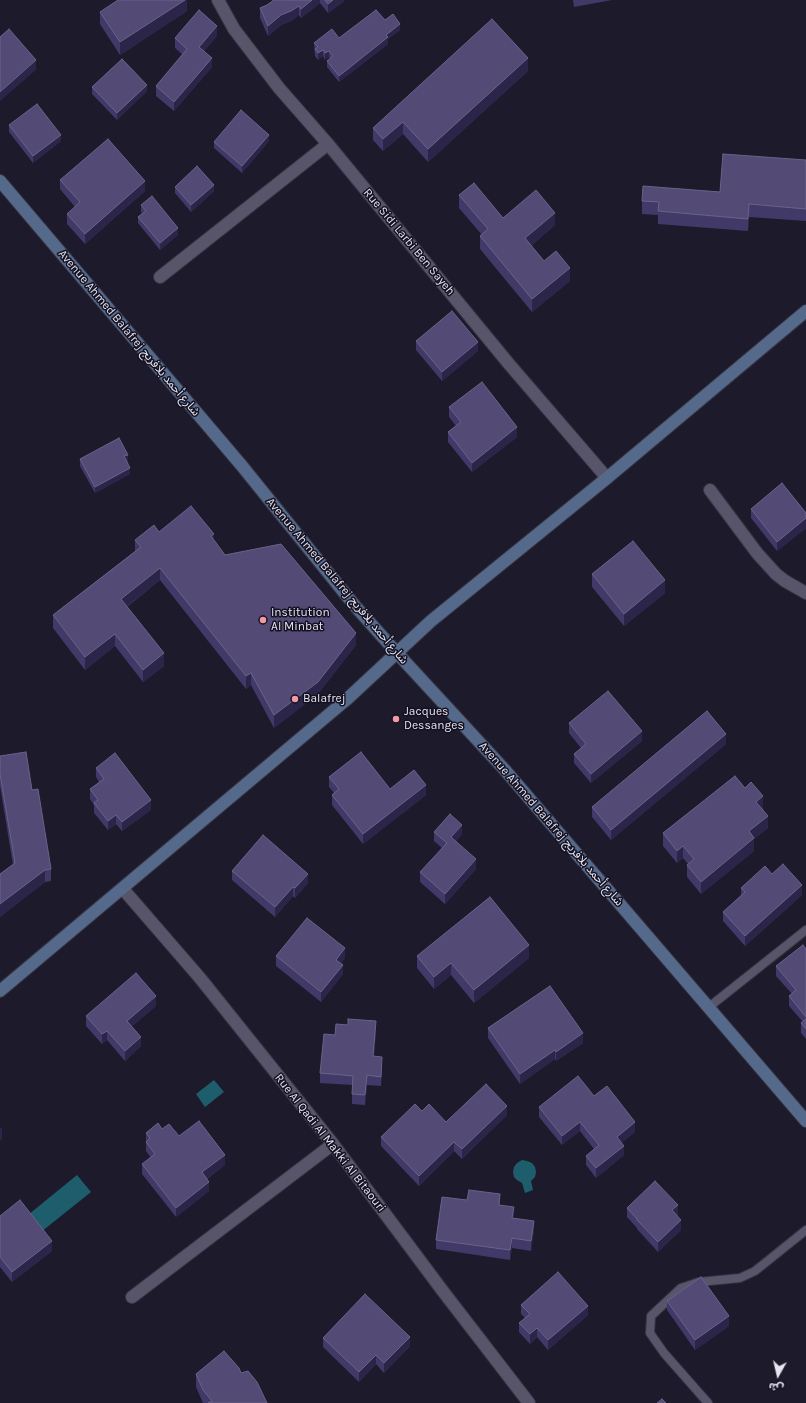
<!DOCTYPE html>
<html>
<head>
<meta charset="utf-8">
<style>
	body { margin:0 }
	#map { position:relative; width:806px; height:1403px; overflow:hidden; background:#1d1a2c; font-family:Karla,"Noto Sans Arabic",sans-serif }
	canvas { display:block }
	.north { position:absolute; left:758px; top:1355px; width:40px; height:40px; -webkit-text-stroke:3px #141122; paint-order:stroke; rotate:188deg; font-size:11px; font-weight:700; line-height:16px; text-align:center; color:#e5e4f0 }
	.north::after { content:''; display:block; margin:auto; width:14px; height:18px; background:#e5e4f0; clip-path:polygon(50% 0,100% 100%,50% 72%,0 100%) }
</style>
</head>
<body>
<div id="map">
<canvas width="806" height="1403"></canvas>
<div class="north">ش</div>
</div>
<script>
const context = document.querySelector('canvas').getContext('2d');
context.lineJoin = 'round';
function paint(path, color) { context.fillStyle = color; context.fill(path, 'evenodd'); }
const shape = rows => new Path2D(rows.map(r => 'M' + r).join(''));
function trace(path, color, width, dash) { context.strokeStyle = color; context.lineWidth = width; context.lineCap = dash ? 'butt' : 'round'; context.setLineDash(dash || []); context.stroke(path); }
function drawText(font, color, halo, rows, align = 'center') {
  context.font = font + ' Karla,"Noto Sans Arabic",sans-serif'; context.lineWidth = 3; context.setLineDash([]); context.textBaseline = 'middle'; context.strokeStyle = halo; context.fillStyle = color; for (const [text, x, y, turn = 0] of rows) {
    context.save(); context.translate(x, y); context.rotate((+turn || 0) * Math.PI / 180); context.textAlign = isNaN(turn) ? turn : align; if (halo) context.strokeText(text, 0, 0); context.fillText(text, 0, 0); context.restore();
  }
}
paint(shape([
	[214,1080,224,1092,205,1107,196,1094],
	[522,1160,527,1161,532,1163,535,1167,536,1172,535,1177,531,1181,533,1190,525,1193,522,1183,517,1180,514,1177,513,1172,514,1167,517,1163],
	[77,1175,91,1192,41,1232,28,1215]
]), '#1e5e6c');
const lane = shape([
	[709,1007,806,930],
	[708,1403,664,1353,650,1333,651,1316,681,1288,699,1282,740,1278,755,1271,806,1230]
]);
const street = shape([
	[218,0,234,29,279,88,328,144,509,364,607,478],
	[160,277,328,144],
	[710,490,757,553,776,574,785,581,806,593],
	[123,889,200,978,333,1144,442,1290,529,1403],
	[132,1297,333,1144]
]);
const secondary = shape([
	[0,181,242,466,355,606,397,653,504,769,806,1121],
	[0,991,346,700,431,621,607,478,806,311]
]);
trace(lane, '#383644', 10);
trace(street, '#383644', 14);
trace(secondary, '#383644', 14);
trace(lane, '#58556a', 8);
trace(street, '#58556a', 12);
trace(secondary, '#556a8b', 12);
paint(shape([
	[187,0,187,11,120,55,100,24,100,12],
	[272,0,344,0,344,1,328,13,320,3,301,18,299,15,291,21,281,25,268,36,260,18,260,8,267,5,273,1],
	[573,0,612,0,574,7],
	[385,20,400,30,388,39,388,44,339,82,327,67,327,61,330,59,329,57,325,60,323,56,318,60,315,56,314,43,339,38],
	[217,36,204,51,212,67,174,111,156,96,156,86,183,55,175,48,175,38],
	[528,71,428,162,403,134,383,151,373,140,373,128],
	[92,87,147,91,117,120,92,94],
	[9,125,61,141,33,163,9,132],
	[269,141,242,173,214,148,214,142],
	[806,160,806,221,749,217,748,231,658,224,658,215,642,214,642,201,720,192],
	[60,180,145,191,85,244,67,224,67,214,75,207,60,189],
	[175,187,214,191,191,212,175,193],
	[459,195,503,218,555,225,531,246,544,261,570,281,532,312,480,249,480,236,482,235,459,208],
	[141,205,178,235,160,250,138,223,138,217,142,213,141,212],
	[416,341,478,351,442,381,416,350],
	[449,407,517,437,472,472,448,442,448,432,456,426,449,417],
	[80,459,128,461,127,462,130,474,95,493,80,466],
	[751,509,806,513,806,528,777,551,751,518],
	[159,532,214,540,225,555,356,645,318,694,274,728,251,685,246,689,160,580,127,607,164,666,143,682,115,646,85,670,53,628,53,615,135,551,135,540],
	[592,574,665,593,624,626,592,587],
	[569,723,642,741,591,783,574,763,574,754,581,748,569,733],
	[726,744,611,840,592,817,592,807],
	[0,756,32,790,51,869,51,881,45,882,0,917,0,874,13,865,0,786],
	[96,768,151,810,122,831,116,824,108,830,94,813,94,805,90,799,90,789,99,782,96,777],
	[329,777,390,789,426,795,363,844,332,805,332,795,334,793,329,787],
	[763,808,768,828,754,839,754,851,701,894,687,877,687,865,688,864,683,858,677,863,663,846,663,833],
	[434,832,462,834,456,841,476,869,445,904,420,882,420,872,442,848,434,841],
	[232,871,308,883,295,898,293,896,275,917,232,880],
	[772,874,802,895,745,946,723,921,723,912,741,896,741,888],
	[806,949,806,1039,801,1033,801,1023,803,1022,789,1006,789,996,792,994,776,976,776,966],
	[276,956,345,958,341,963,343,974,321,1002,276,966],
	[417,956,529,958,474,1003,451,975,434,989,417,968],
	[156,1006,132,1026,141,1046,125,1061,107,1040,102,1044,86,1026,86,1016],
	[488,1028,583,1043,556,1061,555,1059,520,1084,488,1038],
	[376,1031,374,1056,382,1067,381,1086,367,1085,365,1105,352,1104,352,1085,320,1083,320,1073,335,1035],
	[594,1096,635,1132,621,1143,624,1155,596,1178,586,1165,586,1156,594,1149,580,1131,562,1145,539,1117,539,1107],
	[422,1111,446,1122,507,1115,462,1159,454,1151,419,1186,381,1146,381,1137],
	[162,1129,179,1136,225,1165,207,1179,209,1191,176,1217,142,1174,142,1164,151,1158,146,1151,146,1133],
	[500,1205,513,1218,534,1230,531,1251,512,1248,510,1260,436,1249,436,1240],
	[627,1208,678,1214,677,1216,681,1230,658,1252,637,1229,637,1228,627,1217],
	[0,1216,52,1251,12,1282,0,1267],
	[667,1301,729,1326,695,1350,667,1310],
	[521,1305,588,1315,548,1350,537,1337,530,1344,519,1332,519,1323,525,1318,521,1314],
	[323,1338,410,1346,384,1373,376,1364,359,1382,323,1347],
	[241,1373,267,1403,203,1403,196,1387,196,1374]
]), '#413967');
paint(shape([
	[185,0,187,0,187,11,120,55,120,42],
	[312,0,320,0,320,3,301,18,301,9],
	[333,0,344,0,344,1,328,13,328,4],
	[299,6,299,15,291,21,281,25,268,36,268,26,281,15],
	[400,24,400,30,388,39,388,44,339,82,339,76,386,35],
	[217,26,217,36,199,57,199,47],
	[323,50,323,56,318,60,318,53],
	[329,51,329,57,325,60,325,53],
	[212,58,212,67,174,111,174,102],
	[528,58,528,71,428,162,428,149],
	[36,60,36,70,0,101,0,92],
	[147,85,147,91,117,120,117,113],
	[403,122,403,134,383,151,383,139],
	[61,135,61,141,33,163,33,156],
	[269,135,269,141,242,173,242,166],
	[145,181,145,191,85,244,85,234],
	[214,185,214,191,191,212,191,205],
	[749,204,749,217,748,231,748,219],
	[555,213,555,225,525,251,525,238],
	[178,228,178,235,160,250,160,243],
	[570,268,570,281,532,312,532,299],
	[478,342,478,351,442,381,442,372],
	[517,427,517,437,472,472,472,463],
	[128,455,128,461,124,463,124,456],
	[130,468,130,474,95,493,95,487],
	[806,518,806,528,777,551,777,542],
	[214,534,214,546,211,536],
	[160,568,160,580,121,611,121,599],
	[665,580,665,593,624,626,624,614],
	[356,633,356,645,318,694,274,728,274,715],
	[115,634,115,646,85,670,85,657],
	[164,653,164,666,143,682,143,670],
	[251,673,251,685,246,689,246,676],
	[642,731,642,741,591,783,591,774],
	[726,734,726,744,611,840,611,830],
	[426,785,426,795,363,844,363,834],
	[763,796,763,808,756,814,756,802],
	[151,800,151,810,122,831,122,822],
	[116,815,116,824,108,830,108,821],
	[768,816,768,828,754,839,754,851,701,894,701,882,749,831],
	[462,825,462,834,451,847,451,837],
	[683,846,683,858,677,863,677,851],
	[476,859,476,869,445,904,445,894],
	[45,870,45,882,0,917,0,904],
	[308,874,308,883,295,898,295,888],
	[802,885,802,895,745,946,745,936],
	[293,887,293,896,275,917,275,907],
	[529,945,529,958,474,1003,474,990],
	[345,948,345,958,336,969,336,960],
	[451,963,451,975,434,989,434,977],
	[343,965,343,974,321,1002,321,992],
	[156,996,156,1006,127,1031,127,1021],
	[376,1021,376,1031,373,1066,373,1056],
	[107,1031,107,1040,102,1044,102,1034],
	[583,1033,583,1043,556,1061,556,1052],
	[141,1037,141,1046,125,1061,125,1051],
	[555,1050,555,1059,520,1084,520,1074],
	[382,1057,382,1067,381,1086,381,1077],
	[367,1075,367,1085,365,1105,365,1095],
	[507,1106,507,1115,462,1159,462,1149],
	[580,1122,580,1131,562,1145,562,1136],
	[635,1122,635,1132,617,1147,617,1137],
	[2,1127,2,1139,0,1141,0,1129],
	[454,1142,454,1151,419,1186,419,1176],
	[624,1146,624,1155,596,1178,596,1168],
	[225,1155,225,1165,202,1182,202,1172],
	[209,1182,209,1191,176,1217,176,1208],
	[678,1205,678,1214,672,1220,672,1210],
	[514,1207,514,1216,512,1227,512,1218],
	[681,1220,681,1230,658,1252,658,1242],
	[534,1221,534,1230,531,1251,531,1241],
	[512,1238,512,1248,510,1260,510,1250],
	[52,1241,52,1251,12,1282,12,1272],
	[588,1306,588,1315,548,1350,548,1340],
	[729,1316,729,1326,695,1350,695,1340],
	[537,1328,537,1337,530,1344,530,1334],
	[410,1337,410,1346,384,1373,384,1363],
	[376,1355,376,1364,359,1382,359,1372]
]), '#2b2549');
const building = shape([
	[118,0,185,0,120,42,100,12,118,0],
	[274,0,312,0,301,9,299,6,291,11,281,15,268,26,260,8,267,5,274,0],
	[325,0,333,0,328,4,325,0],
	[199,10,217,26,199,47,212,58,174,102,156,86,187,49,175,38,199,10],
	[376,10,385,20,393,14,400,24,386,35,388,37,339,76,327,61,333,56,329,51,325,53,323,50,318,53,315,49,318,47,314,43,332,29,339,38,376,10],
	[492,19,528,58,428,149,403,122,383,139,373,128,492,19],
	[9,29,36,60,0,92,0,37,9,29],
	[122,59,147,85,117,113,92,87,122,59],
	[37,104,61,135,33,156,9,125,37,104],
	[241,110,269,135,242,166,214,142,241,110],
	[108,139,145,181,85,234,67,214,80,202,60,180,108,139],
	[723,154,806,160,806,209,749,204,748,219,658,211,659,202,642,201,643,186,720,192,723,154],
	[197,166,214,185,191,205,175,187,197,166],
	[474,183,503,218,536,190,555,213,525,238,544,261,556,251,570,268,532,299,480,236,488,229,459,195,474,183],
	[152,196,178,228,160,243,138,217,146,211,141,205,152,196],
	[452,311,478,342,442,372,416,341,452,311],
	[482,382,517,427,472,463,448,432,461,422,449,407,482,382],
	[119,438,128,455,124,456,130,468,95,487,80,459,119,438],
	[782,483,806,513,806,518,777,542,751,509,782,483],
	[191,506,214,534,211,536,225,555,281,544,356,633,318,682,274,715,251,673,246,676,160,568,121,599,164,653,143,670,115,634,85,657,53,615,141,547,135,540,154,525,159,532,191,506],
	[633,541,665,580,624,614,592,574,633,541],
	[608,691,642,731,591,774,574,754,586,744,569,723,608,691],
	[707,711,726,734,611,830,592,807,707,711],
	[26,752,32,790,38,789,51,869,45,870,0,904,0,874,15,863,0,774,0,756,26,752],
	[361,752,390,789,414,770,426,785,363,834,332,795,339,789,329,777,361,752],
	[115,753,151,800,122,822,116,815,108,821,94,803,98,800,90,789,104,779,96,768,115,753],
	[735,776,745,788,751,782,763,796,756,802,768,816,749,831,754,838,701,882,687,865,694,859,683,846,677,851,663,833,735,776],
	[450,814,462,825,451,837,476,859,445,894,420,872,447,843,434,832,450,814],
	[263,835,308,874,295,888,293,887,275,907,232,871,263,835],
	[783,864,802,885,745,936,723,912,745,892,741,888,765,866,772,874,783,864],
	[490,897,529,945,474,990,451,963,434,977,417,956,490,897],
	[307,918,345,948,336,960,343,965,321,992,276,956,307,918],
	[803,945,806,949,806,1017,789,996,796,990,776,966,803,945],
	[136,973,156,996,127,1021,141,1037,125,1051,107,1031,102,1034,86,1016,136,973],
	[550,986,583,1033,556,1052,555,1050,520,1074,488,1028,550,986],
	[348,1019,376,1021,373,1056,382,1057,381,1077,367,1075,365,1095,352,1094,353,1076,320,1073,324,1034,335,1035,336,1024,348,1025,348,1019],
	[806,1019,806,1029,801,1023,806,1019],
	[578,1076,594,1096,607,1086,635,1122,617,1137,624,1146,596,1168,586,1156,599,1145,580,1122,562,1136,539,1107,578,1076],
	[486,1084,507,1106,462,1149,454,1142,419,1176,381,1137,415,1104,422,1111,429,1104,446,1122,486,1084],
	[199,1121,225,1155,202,1172,209,1182,176,1208,142,1164,155,1154,146,1142,150,1138,146,1133,158,1123,162,1129,169,1124,179,1136,199,1121],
	[655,1181,678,1205,672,1210,681,1220,658,1242,637,1220,637,1219,627,1208,655,1181],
	[469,1190,500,1194,499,1205,514,1207,512,1218,534,1221,531,1241,512,1238,510,1250,436,1240,442,1197,467,1200,469,1190],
	[20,1200,52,1241,12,1272,0,1257,0,1216,20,1200],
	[558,1272,588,1306,548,1340,537,1328,530,1334,519,1323,530,1314,521,1305,558,1272],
	[701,1277,729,1316,695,1340,667,1301,701,1277],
	[365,1294,410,1337,384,1363,376,1355,359,1372,323,1338,365,1294],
	[224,1351,239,1368,241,1373,248,1371,257,1382,267,1403,208,1403,212,1401,203,1390,196,1374,224,1351],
	[662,1399,666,1403,657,1403,662,1399]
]);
paint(building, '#534b76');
trace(building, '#6a6389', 1);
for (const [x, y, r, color] of [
	[263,620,4,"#f49aa3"],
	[295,699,4,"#f49aa3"],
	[396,719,4,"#f49aa3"]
]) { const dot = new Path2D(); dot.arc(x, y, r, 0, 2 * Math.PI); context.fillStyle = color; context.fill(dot); trace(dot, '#141122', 1.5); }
drawText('12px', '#e5e4f0', '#141122', [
	["Rue Sidi Larbi Ben Sayeh",409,242,50],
	["Avenue Ahmed Balafrej شارع أحمد بلافريج",129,333,50],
	["Avenue Ahmed Balafrej شارع أحمد بلافريج",337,581,50],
	["Avenue Ahmed Balafrej شارع أحمد بلافريج",551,824,49],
	["Rue Al Qadi Al Makki Al Bitaouri",330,1143,52]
]);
drawText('12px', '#e5e4f0', '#141122', [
	["Institution",271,613],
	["Al Minbat",271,627],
	["Balafrej",303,699],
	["Jacques",404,712],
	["Dessanges",404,726]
], 'left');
</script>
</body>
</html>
